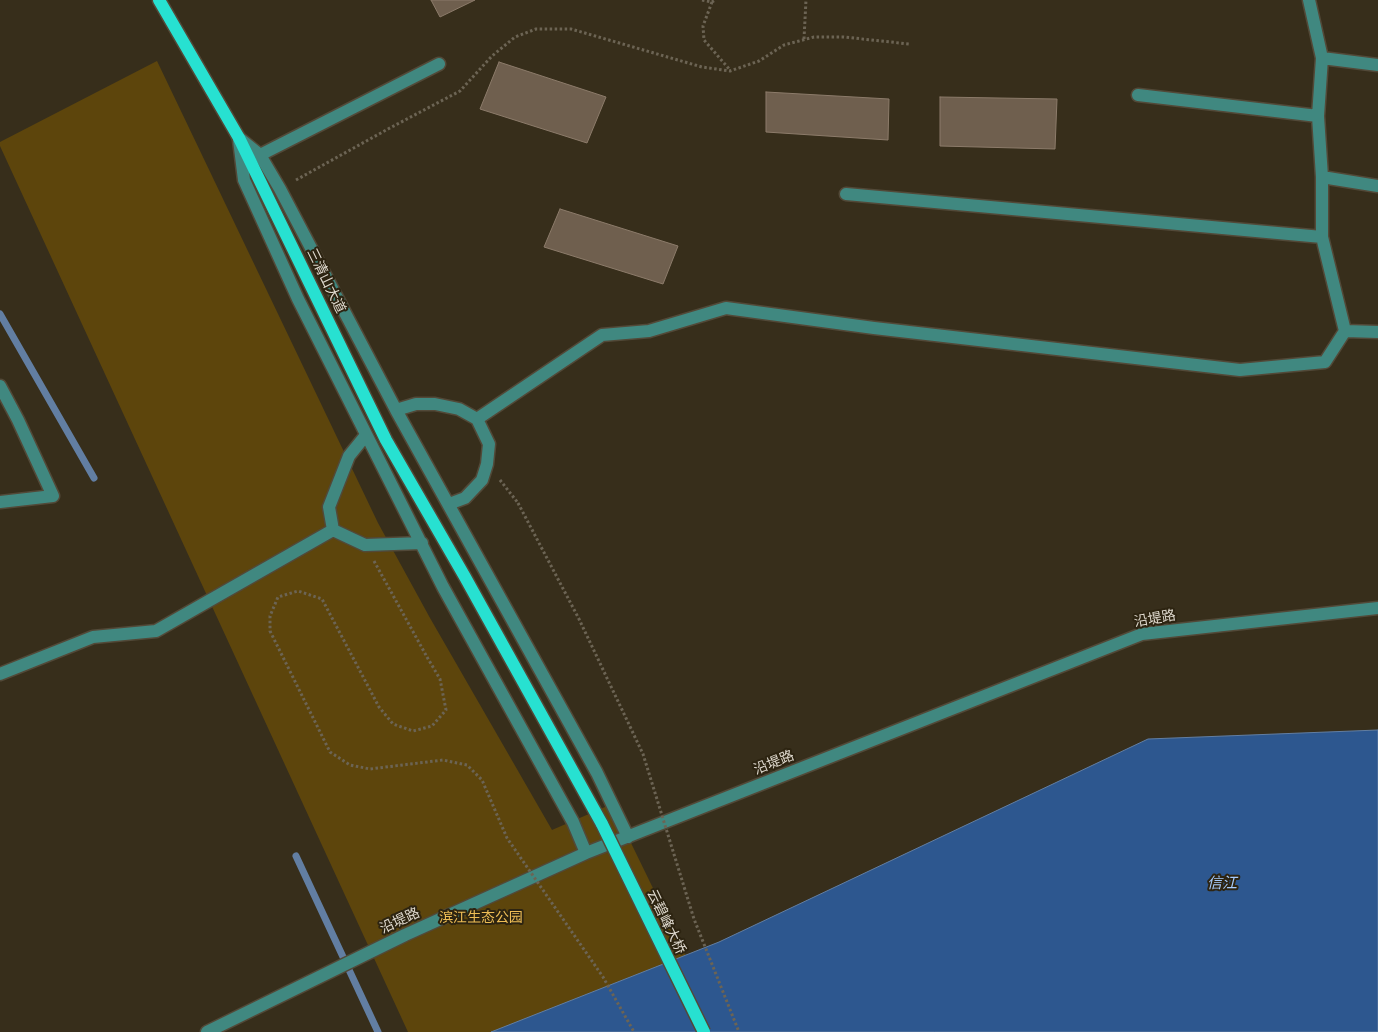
<!DOCTYPE html>
<html>
<head>
<meta charset="utf-8">
<style>
	body { margin:0 }
	canvas { display:block; background:#372e1b }
</style>
</head>
<body>
<canvas width="1378" height="1032"></canvas>
<script>
const context = document.querySelector('canvas').getContext('2d');
context.lineJoin = 'round';
function paint(path, color) { context.fillStyle = color; context.fill(path, 'evenodd'); }
const shape = rows => new Path2D(rows.map(r => 'M' + r).join(''));
function trace(path, color, width, dash) { context.strokeStyle = color; context.lineWidth = width; context.lineCap = dash ? 'butt' : 'round'; context.setLineDash(dash || []); context.stroke(path); }
function drawText(font, color, halo, rows, align = 'center') {
  context.font = font + ' "Noto Sans","Noto Sans SC",sans-serif'; context.lineWidth = 4; context.setLineDash([]); context.textBaseline = 'middle'; context.strokeStyle = halo; context.fillStyle = color; for (const [text, x, y, turn = 0] of rows) {
    context.save(); context.translate(x, y); context.rotate((+turn || 0) * Math.PI / 180); context.textAlign = isNaN(turn) ? turn : align; if (halo) context.strokeText(text, 0, 0); context.fillText(text, 0, 0); context.restore();
  }
}
paint(shape([
	[157,61,378,523,430,618,552,830,612,804,723,1032,408,1032,0,146,0,142]
]), '#5d450c');
const water = shape([
	[1378,730,1378,1032,491,1032,719,942,1148,739,1378,730]
]);
paint(water, '#2d578f');
trace(water, '#627ea2', 1);
trace(shape([
	[0,314,94,478],
	[296,856,378,1032]
]), '#627ea2', 7);
const building = shape([
	[431,0,475,0,440,17,431,0],
	[499,62,606,97,587,143,480,109,499,62],
	[766,92,889,99,888,140,766,132,766,92],
	[940,97,1057,99,1055,149,940,146,940,97],
	[560,209,678,246,663,284,544,247,560,209]
]);
paint(building, '#6f5f4e');
trace(building, '#8c7b6a', 1);
const minor = shape([
	[1309,0,1322,58,1318,116,1322,177,1322,237,1345,331],
	[1322,58,1378,65],
	[1138,95,1318,116],
	[239,138,260,155,280,189,396,410,597,773,628,837],
	[239,140,244,180,298,299,443,587,573,822,586,853],
	[260,155,439,64],
	[1322,177,1378,186],
	[846,194,1322,237],
	[0,386,18,420,53,496,0,502],
	[396,410,416,404,435,404,459,409,477,419,489,444,487,464,482,480,465,498,449,504],
	[477,419,602,335,649,331,726,308,874,328,1240,370,1325,362,1345,331,1378,332],
	[366,435,349,456,329,507,333,530,365,545,422,543],
	[0,674,93,637,156,631,333,530],
	[207,1032,405,935,586,853,1142,634,1378,608]
]);
const major = shape([
	[159,0,239,138,386,440,465,577,602,824]
]);
trace(minor, '#524938', 15);
trace(major, '#524938', 15);
trace(shape([
	[702,0,712,2,715,0],
	[712,2,703,26,704,40,730,70],
	[804,39,806,0],
	[296,180,388,129,460,91,492,56,515,37,536,29,571,29,702,67,730,71,759,61,784,45,814,37,844,37,909,44],
	[500,480,518,503],
	[374,561,427,657]
]), '#6c6454', 3, [2.5, 2.5]);
trace(minor, '#408880', 12);
trace(major, '#27e1d1', 12);
const majorBridge = shape([
	[602,824,704,1032]
]);
trace(majorBridge, '#524938', 15, []);
trace(shape([
	[518,503,579,619,643,754,694,919,739,1032],
	[427,657,440,679,446,710,432,726,413,731,393,724,379,707,322,599,298,591,278,597,270,616,270,631,330,752,350,765,370,769,443,760,467,765,482,780,507,838,603,977,634,1032]
]), '#6c6454', 3, [2.5, 2.5]);
trace(majorBridge, '#27e1d1', 12);
drawText('14px', '#dfd9ce', '#2d2411', [
	["三清山大道",326,281,64],
	["沿堤路",1155,619,-10],
	["沿堤路",774,763,-22],
	["沿堤路",400,921,-25],
	["云碧峰大桥",666,922,64]
]);
drawText('14px', '#eebd55', '#2d2411', [
	["滨江生态公园",481,918]
]);
drawText('italic 15px', '#a7ccfd', '#2d2411', [
	["信江",1222,884]
]);
</script>
</body>
</html>
